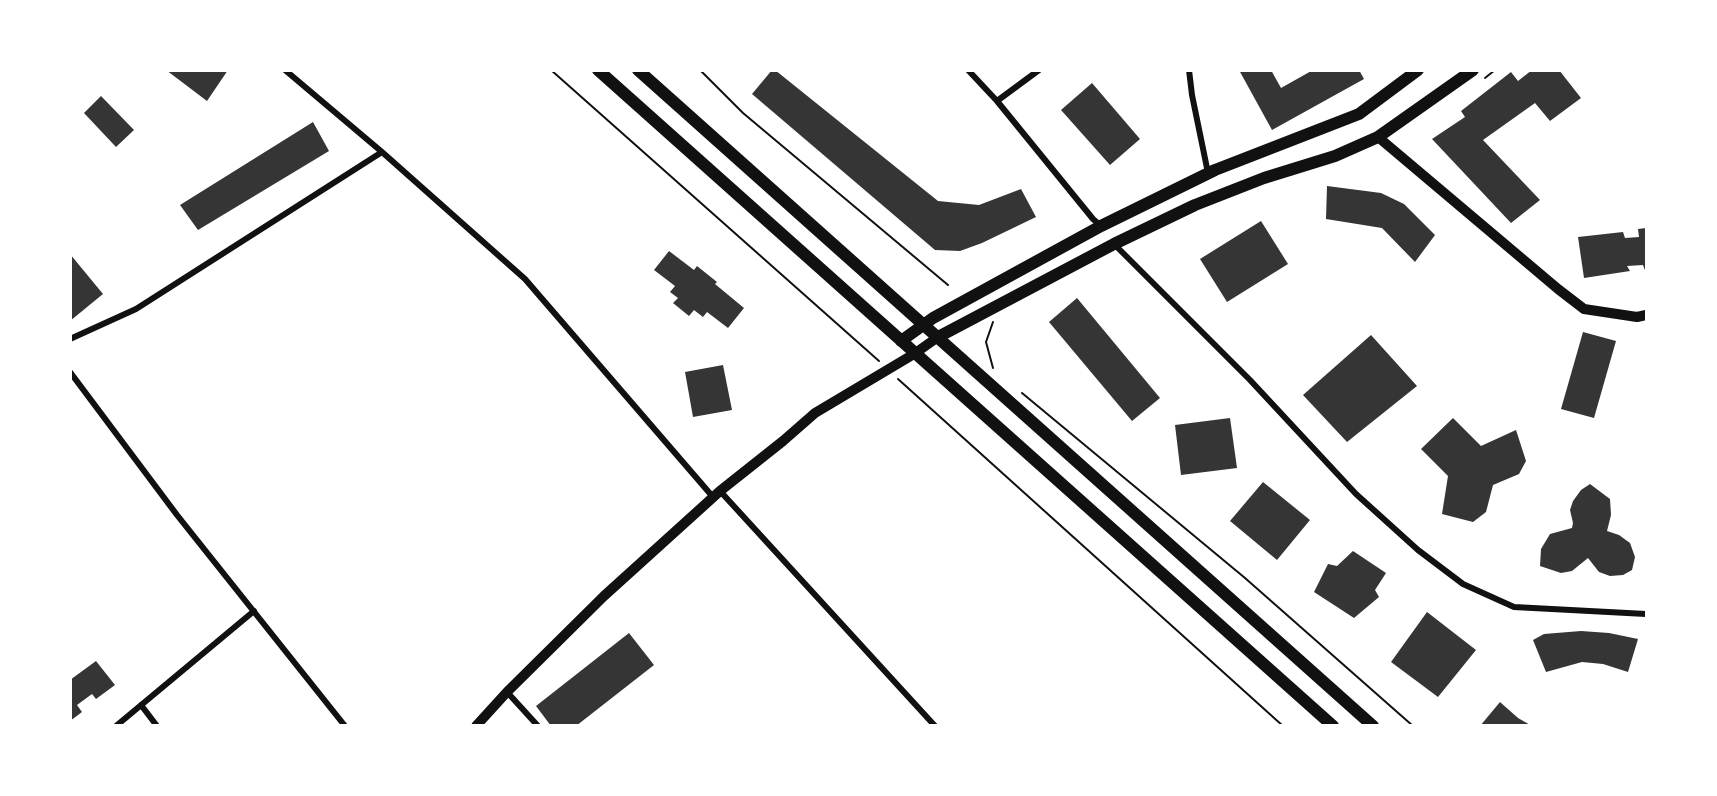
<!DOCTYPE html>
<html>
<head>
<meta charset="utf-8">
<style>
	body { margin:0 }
	#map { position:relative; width:1717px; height:796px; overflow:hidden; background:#fff; font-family:"Roboto Condensed",sans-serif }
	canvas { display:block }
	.frame { position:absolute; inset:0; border:72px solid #fff; pointer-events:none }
</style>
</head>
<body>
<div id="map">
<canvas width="1717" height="796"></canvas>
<div class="frame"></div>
</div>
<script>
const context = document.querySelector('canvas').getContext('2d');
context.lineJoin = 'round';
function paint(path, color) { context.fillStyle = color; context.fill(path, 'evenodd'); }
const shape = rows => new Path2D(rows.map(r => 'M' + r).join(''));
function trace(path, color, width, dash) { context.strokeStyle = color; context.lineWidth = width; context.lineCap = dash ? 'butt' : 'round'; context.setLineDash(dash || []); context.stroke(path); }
paint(shape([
	[166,70,228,70,207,101],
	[772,70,775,70,938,201,979,205,1021,189,1036,217,982,243,960,251,935,250,752,94],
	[1239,70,1271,70,1281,88,1313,70,1359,70,1364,79,1272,130],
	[1532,70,1559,70,1581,98,1550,121,1535,103,1483,140,1540,200,1511,223,1432,139,1465,117,1461,111,1511,72,1518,81],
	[1092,83,1140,139,1110,165,1061,110],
	[101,96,134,130,116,147,84,113],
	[313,122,329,151,198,230,180,205],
	[1327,186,1381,193,1404,204,1435,235,1415,262,1382,228,1326,219],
	[1261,221,1288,264,1227,302,1200,259],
	[1646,228,1646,273,1643,265,1627,266,1630,271,1584,278,1578,237,1623,232,1625,238,1639,237,1638,229],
	[669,251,694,270,697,266,717,282,715,284,744,308,728,328,707,312,703,317,694,310,689,316,673,303,678,298,670,292,675,286,654,270],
	[70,254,103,294,70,321],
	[1077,298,1160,398,1132,421,1049,322],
	[1583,332,1616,341,1594,418,1561,409],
	[1371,335,1417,386,1347,442,1303,395],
	[723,365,732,410,693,417,685,372],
	[1230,418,1237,468,1181,475,1175,425],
	[1453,418,1481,446,1516,430,1526,461,1519,474,1493,485,1486,512,1473,522,1442,514,1448,476,1421,449],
	[1263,482,1310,520,1277,560,1230,521],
	[1590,484,1610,499,1611,515,1607,531,1619,535,1630,543,1635,557,1632,570,1623,575,1610,576,1599,572,1588,558,1572,571,1561,573,1540,566,1541,549,1550,534,1572,528,1573,523,1570,510,1573,501,1581,490],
	[1353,551,1386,573,1375,590,1379,597,1354,618,1314,592,1328,564,1337,566],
	[1427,612,1476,650,1438,697,1391,662],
	[1581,631,1609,633,1638,639,1628,672,1603,664,1582,662,1546,672,1533,640,1544,634],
	[629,633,654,665,576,726,551,726,536,706],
	[96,661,115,685,96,699,92,694,77,705,82,712,70,721,70,680],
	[1500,702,1518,718,1532,726,1480,726]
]), '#353535');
trace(shape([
	[551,70,879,361],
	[700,70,743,113,948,285],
	[1485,78,1495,70],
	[993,368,986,342,993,322],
	[898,379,1283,726],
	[1022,393,1245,578,1413,726]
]), '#111', 2);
trace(shape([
	[285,70,382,152,525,279,713,497],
	[968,70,997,101,1093,219,1101,226],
	[1189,70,1192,95,1208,173],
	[997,101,1039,70],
	[1114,244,1250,380,1356,494,1418,550,1463,584,1514,607,1646,614],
	[70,339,136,309,382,152],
	[70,372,177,515,345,726],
	[720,491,935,726],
	[507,692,538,726],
	[141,705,157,726],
	[116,726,254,611]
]), '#111', 6);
trace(shape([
	[1378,137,1558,289,1584,309,1637,317,1646,315],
	[476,726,507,692,604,596,720,491,783,441,815,413,914,354,938,337]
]), '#111', 10);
trace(shape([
	[598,70,1333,726],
	[638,70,1373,726],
	[938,337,1114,244,1195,205,1264,178,1335,156,1378,137,1473,70],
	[901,341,933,318,1101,226,1215,170,1359,114,1418,70]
]), '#111', 12);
</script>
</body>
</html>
